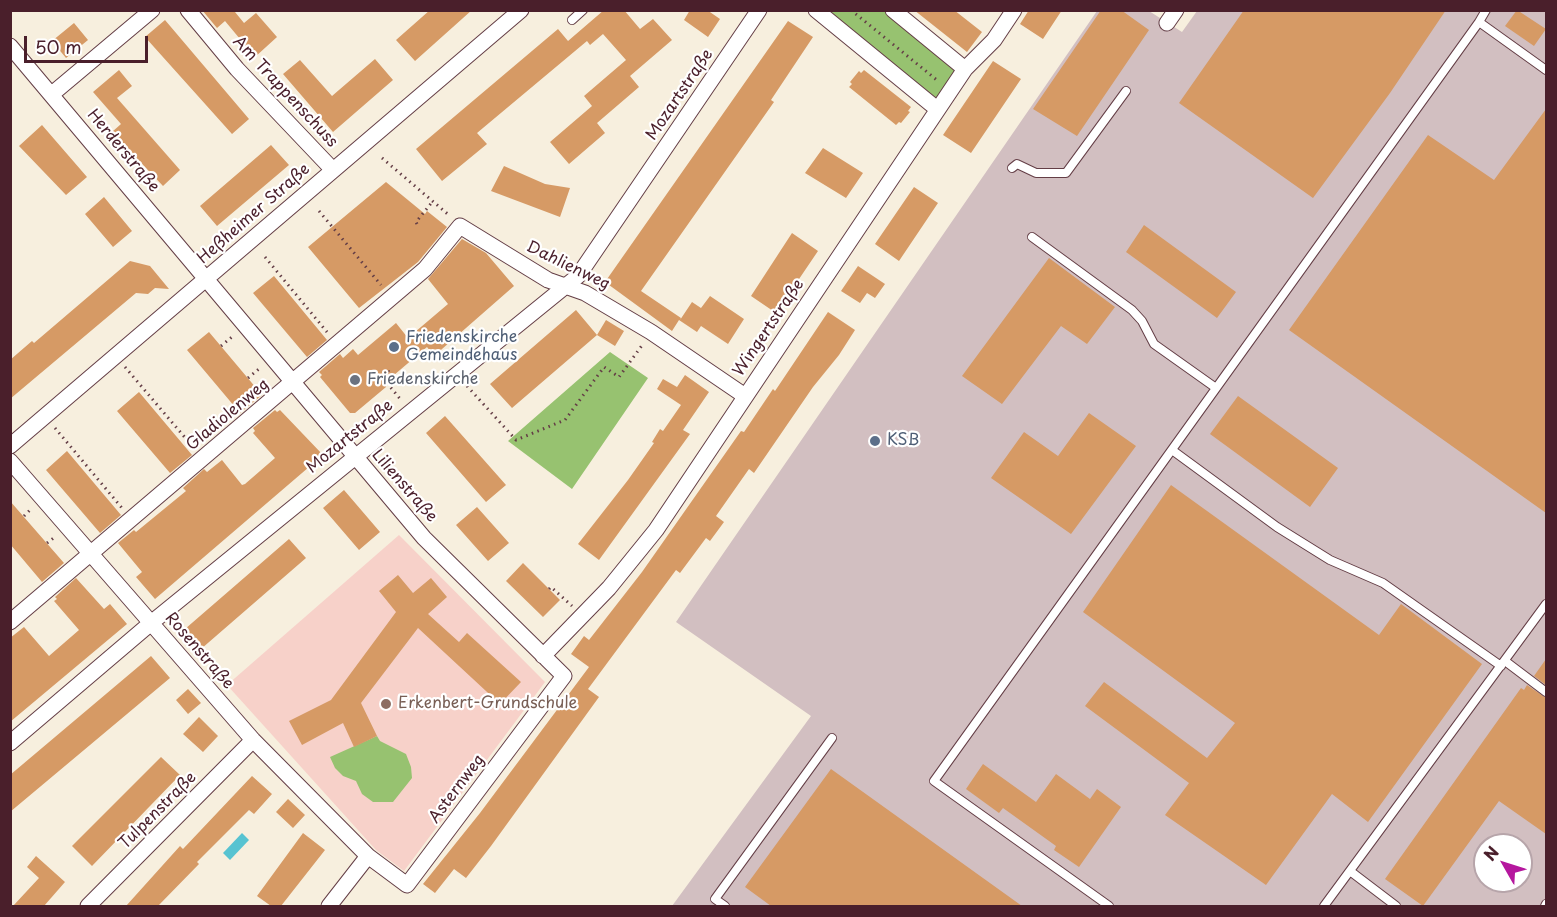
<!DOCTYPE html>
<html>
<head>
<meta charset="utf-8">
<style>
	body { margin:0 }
	#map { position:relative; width:1557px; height:917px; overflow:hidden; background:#f7efde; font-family:"Playpen Sans",sans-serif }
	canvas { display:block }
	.frame { position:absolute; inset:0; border:12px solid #4a1f2b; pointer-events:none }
	.north { position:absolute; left:1473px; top:833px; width:60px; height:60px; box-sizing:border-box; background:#fff; border:2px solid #b7a5aa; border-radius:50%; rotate:309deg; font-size:16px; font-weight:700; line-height:24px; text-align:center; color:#4a1f2b }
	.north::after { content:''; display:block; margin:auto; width:21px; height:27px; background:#b5179e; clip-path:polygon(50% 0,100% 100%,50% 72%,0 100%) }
	.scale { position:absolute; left:24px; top:36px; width:124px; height:27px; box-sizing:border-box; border:3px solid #4a1f2b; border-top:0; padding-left:8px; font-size:18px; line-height:21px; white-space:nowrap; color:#4a1f2b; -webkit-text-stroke:4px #fff; paint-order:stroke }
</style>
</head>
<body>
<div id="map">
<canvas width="1557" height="917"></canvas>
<div class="frame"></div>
<div class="north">N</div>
<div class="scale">50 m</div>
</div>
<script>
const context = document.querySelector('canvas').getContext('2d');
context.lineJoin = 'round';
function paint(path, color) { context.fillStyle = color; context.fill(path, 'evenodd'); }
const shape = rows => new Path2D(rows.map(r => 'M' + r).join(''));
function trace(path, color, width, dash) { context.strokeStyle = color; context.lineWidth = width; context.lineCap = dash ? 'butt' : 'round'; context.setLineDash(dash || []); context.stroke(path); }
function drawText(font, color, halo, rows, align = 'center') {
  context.font = font + ' "Playpen Sans",sans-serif'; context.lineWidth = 4.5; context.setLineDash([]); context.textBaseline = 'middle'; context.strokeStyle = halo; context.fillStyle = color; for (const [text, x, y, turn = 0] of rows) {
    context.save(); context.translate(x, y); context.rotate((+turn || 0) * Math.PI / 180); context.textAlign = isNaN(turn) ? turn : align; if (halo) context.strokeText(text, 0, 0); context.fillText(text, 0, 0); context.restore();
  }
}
paint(shape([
	[399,535,545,682,404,871,376,850,227,685]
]), '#f7d1c9');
paint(shape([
	[1097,11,1149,11,1182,32,1197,11,1546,11,1546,906,672,906,811,716,676,622],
	[1485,845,1521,845,1521,881,1485,881]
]), '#d2bfc1');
paint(shape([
	[822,11,887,11,959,68,935,103],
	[610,352,648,378,572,489,508,441],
	[377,736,380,741,406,754,411,767,412,778,393,802,373,802,362,794,356,781,343,776,335,768,330,757]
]), '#97c270');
paint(shape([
	[242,833,249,840,230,860,223,853]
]), '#57c3d1');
paint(shape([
	[202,10,237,10,235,12,244,23,256,13,277,37,255,57,225,21,217,28],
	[430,10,472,10,415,61,396,40],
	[604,10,624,10,640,29,653,19,672,40,630,76,639,87,597,123,605,133,569,164,550,142,592,106,584,96,626,60,603,34,590,45,587,41,477,133,487,144,442,181,416,149,558,29,568,41],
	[690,10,707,10,720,19,708,37,684,20],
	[914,10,954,10,982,32,967,52],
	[1029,10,1062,10,1043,39,1020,24],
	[1101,10,1121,10,1149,30,1077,136,1033,109],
	[1244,10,1446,10,1390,93,1313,198,1179,103],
	[1517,10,1546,29,1534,46,1505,26],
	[165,20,249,119,232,134,145,37],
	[788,21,813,37,771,100,774,102,641,291,681,318,680,320,692,302,701,308,710,296,744,319,728,344,701,326,697,332,679,320,672,331,605,282],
	[74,23,88,40,66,58,52,41],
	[375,59,393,80,333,132,283,74,300,60,332,96],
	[993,61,1021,79,971,153,943,135],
	[119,70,132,86,117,98,180,170,163,186,112,132,121,124,93,92],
	[864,70,911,107,908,111,910,112,901,123,899,122,896,125,849,87,852,84,850,82,859,71,861,73],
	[1546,109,1546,513,1289,330,1428,135,1494,180],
	[42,125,87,177,66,195,19,146],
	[271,145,289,165,217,226,200,206],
	[823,148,863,173,846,198,805,173],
	[504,166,545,184,570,188,560,217,491,191],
	[386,182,425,214,427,211,447,227,418,262,359,308,308,247],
	[914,187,938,203,899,261,875,244],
	[104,197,132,231,113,247,85,214],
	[1144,225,1236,292,1217,318,1126,252],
	[792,233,818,251,776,313,751,296],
	[462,239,486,253,514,286,434,356,427,347,387,381,386,387,355,413,350,413,320,377,322,375,319,372,340,354,343,358,353,349,358,355,396,323,408,338,448,304,428,279],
	[1049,258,1115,307,1087,344,1061,326,1002,404,962,376],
	[130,261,150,266,169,289,155,288,148,294,136,293,10,399,10,360,32,341,34,343],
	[858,266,885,284,875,298,867,293,860,303,841,291],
	[274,276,327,340,307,357,253,293],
	[576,310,597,335,512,408,490,384],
	[828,312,855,330,839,355,813,387,754,473,749,469,716,516,724,522,710,541,706,538,680,573,676,570,588,689,599,697,491,846,466,878,454,869,435,893,423,884,480,813,589,667,571,654,584,636,589,640,642,572,741,431,744,432,773,389,775,391],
	[606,320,624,331,615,346,597,335],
	[209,332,262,395,240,413,187,350],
	[685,375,709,392,683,430,690,434,599,560,578,544,628,480,654,443,652,442,660,429,663,431,681,405,657,389,663,379,677,387],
	[139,392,192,455,170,473,117,411],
	[1238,396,1338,468,1310,507,1210,434],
	[275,410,277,412,280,410,323,455,155,599,136,577,142,572,118,543,134,530,136,532,186,491,183,488,204,469,207,472,222,460,242,485,245,484,275,458,253,433,255,431,253,428],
	[1089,413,1136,446,1071,534,991,478,1024,432,1058,456],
	[445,416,506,485,486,502,426,433],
	[67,451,121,515,100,533,46,470],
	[1171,485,1379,635,1401,604,1482,664,1368,822,1332,794,1266,885,1165,815,1189,783,1085,706,1104,682,1207,758,1235,723,1083,612],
	[344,490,380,532,359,550,323,508],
	[10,501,64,563,42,582,10,544],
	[477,507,509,543,488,561,456,525],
	[289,539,306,558,201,649,185,629],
	[523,563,560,600,543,617,506,581],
	[398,575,413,593,431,578,447,597,428,614,459,642,467,633,521,682,500,704,418,628,361,703,377,736,354,747,343,723,302,745,289,721,331,700,396,612,379,591],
	[76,578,104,609,110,604,127,624,10,722,10,638,24,627,49,656,79,630,54,601,57,599,55,597],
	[151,656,170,678,10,812,10,775],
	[1546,659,1546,685,1534,676],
	[1527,685,1546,698,1546,834,1499,801,1423,906,1385,879,1521,688,1524,690],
	[188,689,201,703,188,714,176,700],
	[199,717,218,736,203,752,183,734],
	[161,757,180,775,92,866,72,846],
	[983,764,1036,802,1056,774,1090,799,1097,789,1121,807,1079,867,1054,850,1056,846,1003,808,999,813,966,789],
	[831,769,1022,906,771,906,745,887],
	[252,776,272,794,254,814,249,810,197,862,199,864,158,906,126,906,180,846,183,849],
	[288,799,305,815,293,828,276,812],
	[303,833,325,850,281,906,271,906,257,896],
	[36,856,65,882,44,906,13,906,39,878,27,867]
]), '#d69a65');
const lane = shape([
	[572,20,583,10],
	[1479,22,1486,10],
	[1012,168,1017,164,1036,173,1066,173,1126,91],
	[1032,237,1132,310,1142,321,1154,344,1216,388],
	[1172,450,1277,527,1330,560,1383,583,1501,666],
	[1505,661,1546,692],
	[1350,871,1396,906],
	[725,906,715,899,832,738],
	[1109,906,934,781,1479,22,1546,70],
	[1324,906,1546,604],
	[1545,906,1546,904]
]);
const street = shape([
	[188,10,237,69,333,170],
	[816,10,937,109],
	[893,10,965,69],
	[1167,23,1176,10],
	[10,46,424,538,564,676,407,885,368,856,253,740,10,461],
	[52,94,152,10],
	[10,446,521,10],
	[10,622,425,269,460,226,548,280,585,293,651,332,745,396],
	[543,656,609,588,656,530,965,69,994,40,1014,10],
	[10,743,151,623,578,276,759,10],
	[88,906,253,740],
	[329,906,368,856]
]);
trace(lane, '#643e46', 10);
trace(street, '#643e46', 17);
trace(shape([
	[851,10,938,81],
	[382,158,450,216],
	[319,211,381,285],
	[417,224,416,222,433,201],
	[265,257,327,332],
	[221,346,233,336],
	[125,367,193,447],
	[388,371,397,381,390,387],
	[248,378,260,368],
	[387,383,401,400],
	[467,386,516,440,565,420,604,367,619,377,643,344],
	[55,428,122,508],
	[24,516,31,509],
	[47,543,55,537],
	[549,589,551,587,572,606]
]), '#643e46', 3, [1.5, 4.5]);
trace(lane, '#fff', 8);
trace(street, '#fff', 15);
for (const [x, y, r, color] of [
	[394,347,6,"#5c6f8a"],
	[355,380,6,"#6b7280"],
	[875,441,6,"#5c6f8a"],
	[386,704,6,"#8d6e63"]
]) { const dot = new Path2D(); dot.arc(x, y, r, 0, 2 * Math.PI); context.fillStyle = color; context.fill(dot); trace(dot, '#fff', 2); }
drawText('16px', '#4a1f2b', '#fff', [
	["Am Trappenschuss",285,92,47],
	["Mozartstraße",680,95,-56],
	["Herderstraße",123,151,50],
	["Heßheimer Straße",254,214,-41],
	["Dahlienweg",568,266,26],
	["Wingertstraße",769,328,-56],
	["Gladiolenweg",228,415,-40],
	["Mozartstraße",350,437,-39],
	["Lilienstraße",404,486,49],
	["Rosenstraße",199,651,49],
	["Asternweg",457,789,-53],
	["Tulpenstraße",158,811,-45]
]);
drawText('16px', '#4e5e75', '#fff', [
	["Friedenskirche",406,338],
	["Gemeindehaus",406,356],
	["KSB",887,441]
], 'left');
drawText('16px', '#5b616d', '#fff', [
	["Friedenskirche",367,380]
], 'left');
drawText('16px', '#785e54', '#fff', [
	["Erkenbert-Grundschule",398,704]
], 'left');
</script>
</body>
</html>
